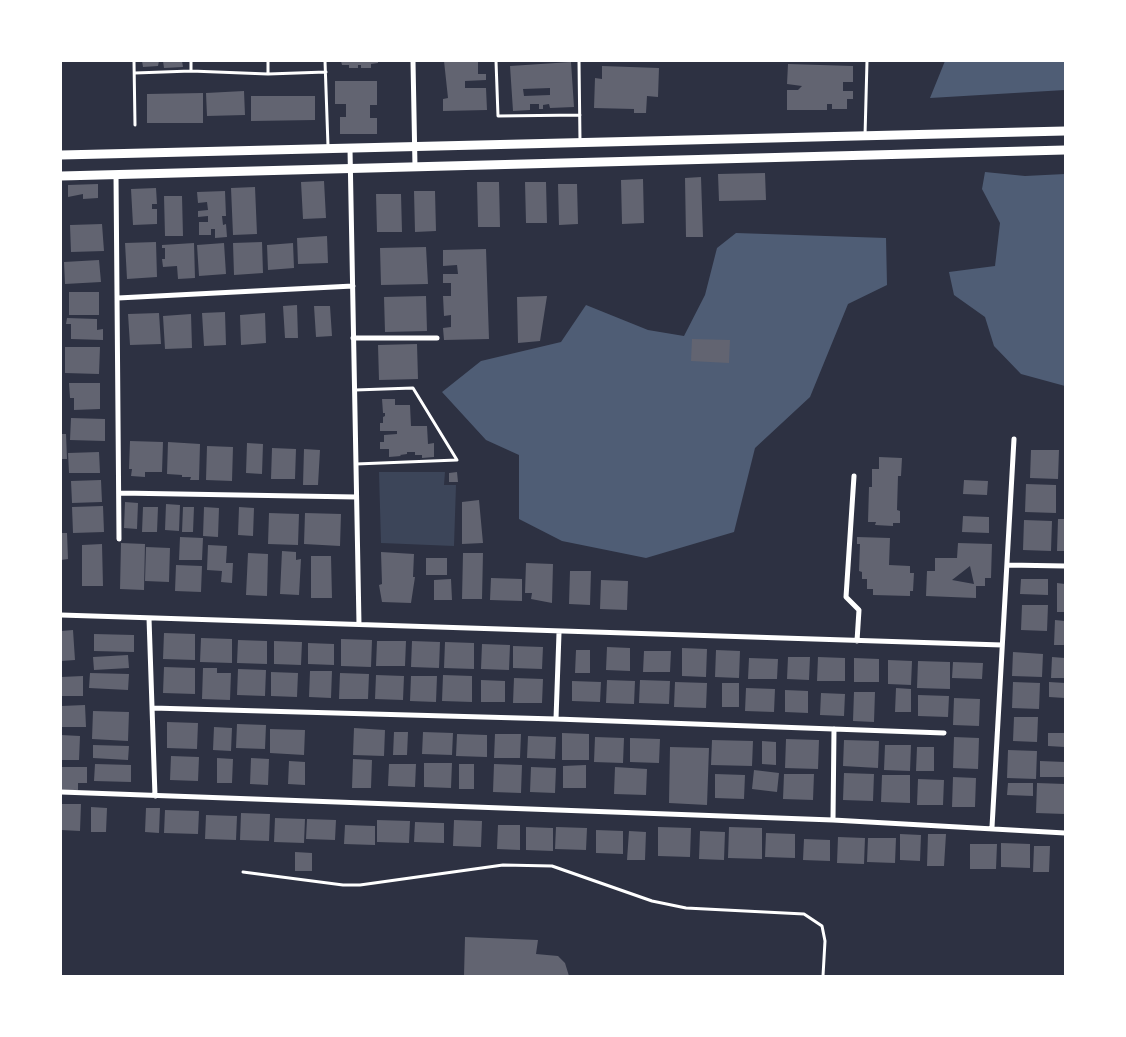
<!DOCTYPE html>
<html>
<head>
<meta charset="utf-8">
<style>
	body { margin:0 }
	#map { position:relative; width:1126px; height:1037px; overflow:hidden; background:#2d3142; font-family:"Roboto Condensed",sans-serif }
	canvas { display:block }
	.frame { position:absolute; inset:0; border:62px solid #fff; pointer-events:none }
</style>
</head>
<body>
<div id="map">
<canvas width="1126" height="1037"></canvas>
<div class="frame"></div>
</div>
<script>
const context = document.querySelector('canvas').getContext('2d');
context.lineJoin = 'round';
function paint(path, color) { context.fillStyle = color; context.fill(path, 'evenodd'); }
const shape = rows => new Path2D(rows.map(r => 'M' + r).join(''));
function trace(path, color, width, dash) { context.strokeStyle = color; context.lineWidth = width; context.lineCap = dash ? 'butt' : 'round'; context.setLineDash(dash || []); context.stroke(path); }
paint(shape([
	[379,472,445,472,444,485,456,485,454,546,381,543]
]), '#3c4559');
paint(shape([
	[945,61,1065,61,1065,90,930,98],
	[985,172,1025,176,1065,174,1065,386,1021,374,994,346,985,317,954,295,949,272,995,266,1000,223,982,189],
	[736,233,886,238,887,285,848,304,810,397,755,448,734,532,646,558,562,541,519,519,519,455,486,440,442,392,481,361,561,342,586,305,648,330,684,336,705,295,717,248]
]), '#4f5d75');
paint(shape([
	[142,61,159,61,158,66,143,67],
	[163,61,182,61,183,67,164,68],
	[341,61,378,61,378,63,371,64,371,68,361,68,361,65,358,65,358,68,349,68,349,65,342,65],
	[444,61,478,61,478,74,486,74,486,80,465,81,465,88,486,88,487,110,443,111,443,99,448,98],
	[571,62,574,107,550,108,549,104,543,105,543,109,539,109,539,104,530,104,530,110,513,111,510,66],
	[550,88,550,95,524,96,523,89],
	[788,64,853,66,853,82,843,82,843,91,853,91,853,99,847,99,847,109,832,109,832,104,827,104,827,110,787,110,787,90,798,90,802,86,787,84],
	[602,66,659,68,658,97,647,96,646,113,634,113,634,109,594,108,595,78,602,79],
	[335,81,377,81,377,105,370,105,370,118,377,118,377,134,340,134,340,117,346,117,346,104,335,104],
	[244,91,245,115,207,116,206,93],
	[203,93,203,123,147,123,147,94],
	[251,96,315,96,315,120,251,121],
	[765,173,766,200,719,201,718,174],
	[701,177,703,237,686,237,685,178],
	[643,179,644,223,622,224,621,180],
	[324,181,326,218,303,219,301,182],
	[477,182,499,182,500,227,478,227],
	[525,182,546,182,547,223,526,223],
	[98,184,98,198,83,199,83,194,68,197,68,185],
	[558,184,577,184,578,224,559,225],
	[255,187,257,234,233,235,231,188],
	[156,188,157,204,152,204,152,209,157,209,157,224,133,225,131,189],
	[225,191,226,216,222,216,223,225,226,224,227,237,215,238,215,229,211,229,211,235,199,235,199,222,208,222,208,216,198,217,198,211,208,210,207,202,198,203,197,192],
	[414,191,435,191,436,231,415,232],
	[376,194,401,194,402,232,377,232],
	[164,196,182,196,183,236,165,236],
	[102,224,104,251,71,252,70,225],
	[327,236,328,263,298,264,297,238],
	[156,242,157,277,127,279,125,243],
	[262,242,263,273,234,275,233,243],
	[194,243,195,278,178,279,177,266,163,267,162,259,165,259,165,248,162,248,162,245],
	[224,243,226,274,199,276,197,245],
	[293,243,294,268,268,270,267,245],
	[426,247,428,284,381,285,380,248],
	[486,249,489,339,444,340,443,328,451,327,451,315,444,316,443,296,451,296,451,283,443,283,443,274,458,274,457,265,443,266,443,250],
	[99,260,101,282,65,284,64,262],
	[69,292,99,292,99,315,69,315],
	[426,296,427,331,385,332,384,297],
	[547,296,540,341,518,343,517,297],
	[297,305,298,338,285,338,283,306],
	[314,306,330,306,332,336,316,337],
	[225,312,226,345,204,346,202,313],
	[159,313,161,344,130,345,128,314],
	[265,313,266,343,241,345,240,315],
	[191,314,192,348,165,349,163,316],
	[67,318,97,319,97,330,103,329,103,340,71,339,71,324,66,324],
	[692,339,730,340,729,363,691,361],
	[417,344,418,379,379,380,378,345],
	[65,347,100,347,99,374,65,373],
	[69,383,100,383,100,409,74,410,74,398,70,398],
	[382,399,395,399,395,405,410,405,411,426,427,426,428,444,434,443,434,457,422,458,422,455,415,455,415,452,407,452,407,454,400,455,401,456,389,457,389,449,380,449,380,442,384,442,384,435,397,434,397,431,380,431,380,423,383,423,383,417,385,416,385,413,383,413],
	[71,418,105,419,105,441,70,440],
	[61,434,66,434,67,459,61,459],
	[130,441,163,442,162,472,145,472,145,477,131,476,132,469,129,469],
	[168,442,200,444,199,480,190,480,191,477,182,477,182,475,167,474],
	[247,443,263,444,262,474,246,473],
	[207,446,233,447,232,481,206,480],
	[272,448,296,449,295,479,271,479],
	[304,449,320,450,318,485,303,485],
	[1031,450,1059,450,1058,479,1030,478],
	[99,452,100,473,69,473,68,453],
	[879,457,902,458,901,476,898,476,897,510,900,511,900,523,893,523,893,526,875,525,876,522,868,522,869,487,872,487,872,469,879,469],
	[457,472,458,482,449,482,449,473],
	[101,480,102,502,72,503,71,481],
	[964,480,988,481,987,495,963,494],
	[1026,484,1056,485,1056,513,1025,512],
	[479,500,483,543,462,544,462,502],
	[125,502,138,503,137,529,124,528],
	[166,504,180,505,179,531,165,530],
	[103,506,104,532,73,533,72,507],
	[143,507,158,507,157,532,142,532],
	[183,507,194,507,193,532,182,532],
	[204,507,219,508,218,537,203,536],
	[239,507,254,508,253,536,238,535],
	[269,513,299,514,298,545,268,544],
	[305,513,341,514,340,546,304,544],
	[963,516,989,517,989,533,962,532],
	[1058,519,1065,519,1065,551,1057,551],
	[1024,520,1052,521,1051,551,1023,550],
	[61,533,67,533,68,559,61,560],
	[180,537,203,538,202,560,179,560],
	[857,537,890,538,889,565,910,566,910,573,914,573,913,591,910,591,910,596,873,595,873,589,867,589,867,579,862,579,862,572,859,571,860,544,857,544],
	[121,543,145,544,144,590,120,589],
	[958,543,992,544,991,578,985,578,985,586,976,586,976,598,926,596,927,571,935,571,935,558,957,558],
	[970,566,974,584,952,580],
	[102,544,103,586,82,586,82,545],
	[208,545,227,546,226,563,233,563,232,583,221,582,222,571,207,570],
	[146,547,170,548,169,582,145,581],
	[282,551,296,552,296,560,301,559,299,595,280,594],
	[381,552,414,554,413,577,415,577,411,603,382,602,379,585,382,584],
	[248,553,268,554,267,596,246,595],
	[463,553,483,553,482,599,462,599],
	[311,556,331,556,332,598,311,598],
	[426,558,447,558,447,575,426,575],
	[526,563,553,564,552,603,531,599,532,593,525,593],
	[176,565,202,566,201,592,175,591],
	[570,571,591,571,590,605,569,604],
	[491,578,522,579,522,601,490,600],
	[451,579,452,600,434,600,434,580],
	[1021,579,1048,579,1048,595,1020,594],
	[601,580,628,581,627,610,600,609],
	[1057,583,1065,584,1065,612,1057,612],
	[1022,605,1048,605,1047,631,1021,630],
	[1055,620,1065,621,1065,645,1054,645],
	[73,630,75,660,61,661,61,631],
	[164,633,195,634,195,660,163,659],
	[94,634,134,635,134,652,94,651],
	[201,638,232,639,232,663,200,662],
	[341,639,372,640,371,667,341,666],
	[238,640,267,641,267,664,237,663],
	[274,641,302,642,301,665,274,664],
	[377,641,406,641,405,666,376,666],
	[412,641,440,642,439,668,411,667],
	[445,642,474,643,474,669,444,668],
	[308,643,334,644,334,665,308,664],
	[482,644,510,645,509,670,481,669],
	[513,646,543,647,542,669,513,668],
	[607,647,630,648,630,671,606,670],
	[682,648,707,649,706,677,682,676],
	[576,650,590,650,590,673,575,673],
	[716,650,740,651,739,678,715,677],
	[644,651,671,651,670,672,643,672],
	[1013,652,1043,654,1042,677,1012,676],
	[128,655,129,668,94,670,93,657],
	[788,657,810,657,809,680,787,679],
	[818,657,845,658,845,681,817,681],
	[1052,657,1065,658,1065,678,1051,678],
	[749,658,778,659,777,679,748,679],
	[854,658,879,659,879,682,854,682],
	[888,660,912,661,911,685,888,684],
	[918,661,950,662,950,689,917,688],
	[953,662,983,663,982,679,952,678],
	[164,667,195,668,195,694,163,693],
	[203,668,217,668,217,673,231,673,230,700,202,699],
	[238,669,266,670,265,696,237,695],
	[310,671,332,671,331,698,309,697],
	[271,672,298,673,297,697,271,696],
	[90,673,129,674,128,690,89,688],
	[340,673,369,674,368,699,339,699],
	[376,675,404,676,403,700,375,699],
	[443,675,472,676,472,702,442,701],
	[83,676,83,696,61,696,61,677],
	[411,676,437,676,436,702,410,701],
	[514,678,543,679,542,703,513,703],
	[481,680,505,681,505,702,481,702],
	[607,680,635,681,634,704,606,703],
	[640,680,670,681,669,704,639,703],
	[572,681,601,682,600,702,572,701],
	[675,682,707,683,706,708,674,707],
	[1013,682,1040,683,1039,709,1012,708],
	[1049,682,1065,683,1065,698,1049,697],
	[722,683,739,683,739,707,722,707],
	[746,688,775,689,774,712,745,711],
	[896,688,911,689,911,712,895,712],
	[785,690,808,691,808,713,785,712],
	[854,692,875,692,874,722,853,721],
	[821,693,845,694,844,716,820,715],
	[918,695,949,696,948,717,918,716],
	[954,698,980,699,979,726,953,725],
	[85,705,86,727,61,727,61,706],
	[93,711,129,712,128,741,92,739],
	[1014,717,1038,717,1037,742,1013,741],
	[167,722,198,723,197,749,167,748],
	[237,724,266,725,265,749,236,748],
	[214,727,232,728,231,751,213,750],
	[354,728,385,730,384,756,353,755],
	[270,729,305,730,304,755,270,753],
	[394,732,408,732,407,755,393,755],
	[423,732,453,733,452,755,422,754],
	[562,733,589,734,589,760,562,760],
	[1048,733,1065,733,1065,747,1048,746],
	[457,734,487,735,487,757,456,756],
	[495,734,521,734,520,758,494,758],
	[61,735,80,736,79,760,61,760],
	[528,736,556,737,555,759,527,758],
	[595,737,624,738,623,763,594,762],
	[954,737,979,738,978,769,953,768],
	[630,738,660,739,659,763,630,762],
	[786,739,819,740,818,769,785,768],
	[712,740,753,741,752,766,711,765],
	[844,740,879,741,878,768,843,766],
	[762,741,776,742,776,765,762,764],
	[93,745,129,746,128,760,93,758],
	[885,745,911,745,910,771,884,770],
	[670,747,709,748,707,805,669,803],
	[917,747,934,747,934,771,916,771],
	[1008,750,1037,751,1036,779,1007,778],
	[171,756,199,757,198,781,170,780],
	[217,758,233,759,232,783,217,783],
	[251,758,269,759,268,785,250,784],
	[353,759,372,760,371,788,352,788],
	[289,761,305,762,305,785,288,784],
	[1040,761,1065,762,1065,777,1040,777],
	[424,763,452,763,451,788,424,787],
	[95,764,131,765,131,782,94,781],
	[389,764,416,764,415,787,388,786],
	[459,764,474,764,474,789,459,789],
	[494,764,522,765,521,793,493,792],
	[586,765,586,788,563,788,563,766],
	[61,767,87,767,87,783,78,783,78,790,61,790],
	[531,767,556,768,555,793,530,792],
	[615,767,647,769,646,795,614,794],
	[754,770,779,773,777,792,752,789],
	[844,773,874,774,873,801,843,800],
	[715,774,745,775,744,799,715,798],
	[784,774,814,774,813,800,783,799],
	[882,775,910,775,910,803,881,802],
	[953,777,976,778,975,807,952,807],
	[918,779,944,780,943,805,917,805],
	[1008,783,1033,783,1033,796,1007,795],
	[1037,783,1065,784,1065,814,1036,813],
	[61,804,81,804,80,831,61,830],
	[91,807,107,808,106,832,91,832],
	[146,808,160,808,159,833,145,832],
	[165,810,199,811,198,834,164,833],
	[241,813,270,814,269,841,240,840],
	[206,815,237,816,236,840,205,839],
	[275,818,305,819,304,843,274,842],
	[307,819,336,820,335,840,306,839],
	[377,820,410,821,409,843,377,842],
	[454,820,482,821,481,847,453,846],
	[415,822,444,823,444,843,414,842],
	[345,825,375,826,375,845,344,844],
	[498,825,520,825,520,850,497,849],
	[526,827,553,828,553,851,526,850],
	[556,827,587,828,586,850,555,849],
	[658,827,691,828,690,857,658,856],
	[729,827,762,828,762,859,728,858],
	[596,830,623,831,623,854,596,853],
	[629,831,646,832,645,860,627,860],
	[700,831,725,832,724,860,699,859],
	[766,833,795,834,795,858,765,857],
	[900,834,921,835,920,861,900,860],
	[928,834,946,834,944,866,927,866],
	[838,837,865,838,864,864,837,863],
	[868,838,896,838,895,863,867,862],
	[804,839,830,840,830,861,803,860],
	[1001,843,1030,844,1030,868,1001,867],
	[970,844,997,844,996,869,970,869],
	[1034,846,1050,846,1049,872,1033,872],
	[295,852,312,853,312,871,295,871],
	[465,937,538,940,536,954,558,956,565,963,569,976,464,976]
]), '#626471');
trace(shape([
	[134,61,135,125],
	[191,61,191,71],
	[268,61,268,74],
	[325,61,328,146],
	[496,61,498,116,580,115],
	[579,61,580,141],
	[135,73,191,71,268,74,326,72],
	[865,136,867,61],
	[355,390,413,388,457,460,356,464],
	[243,872,343,885,360,885,503,865,552,866,652,901,686,908,804,914,822,926,825,941,823,976]
]), '#fff', 3);
trace(shape([
	[413,61,415,167],
	[350,149,359,624],
	[116,174,119,539],
	[118,298,353,286],
	[353,338,437,338],
	[854,476,846,597,859,610,857,641],
	[120,493,356,497],
	[1007,565,1065,566],
	[61,615,1002,645],
	[149,618,155,796],
	[152,708,556,719,944,733],
	[556,719,559,633],
	[61,792,833,820,1065,833],
	[833,820,834,729],
	[992,827,1014,439]
]), '#fff', 5);
trace(shape([
	[61,155,1065,131],
	[61,176,1065,150]
]), '#fff', 9);
</script>
</body>
</html>
